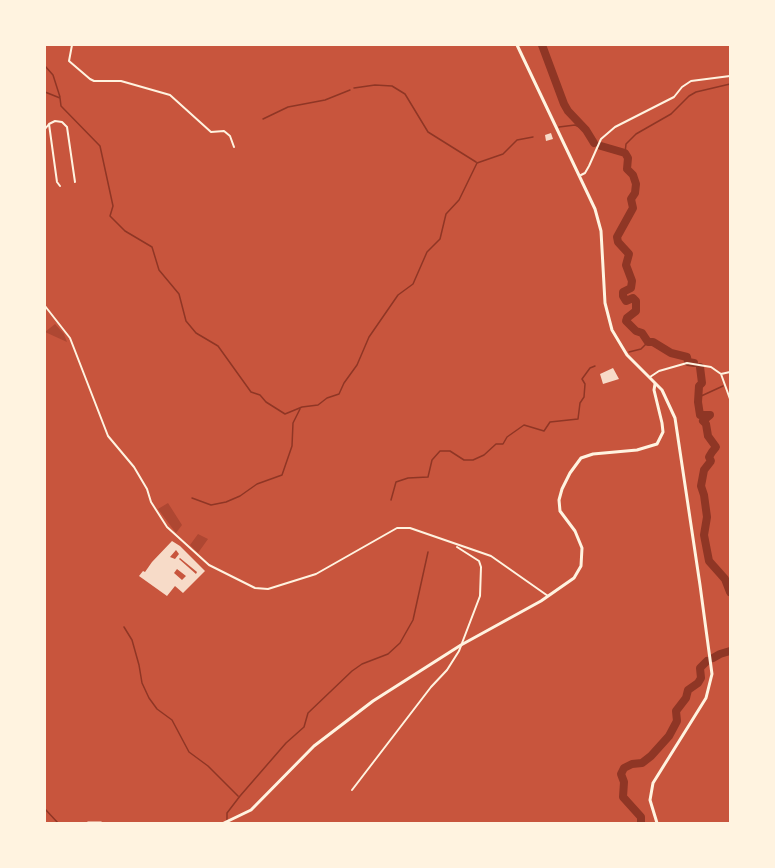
<!DOCTYPE html>
<html>
<head>
<meta charset="utf-8">
<style>
	body { margin:0 }
	#map { position:relative; width:775px; height:868px; overflow:hidden; background:#c8553d; font-family:Signika,sans-serif }
	canvas { display:block }
	.frame { position:absolute; inset:0; border:46px solid #fff3e0; pointer-events:none }
</style>
</head>
<body>
<div id="map">
<canvas width="775" height="868"></canvas>
<div class="frame"></div>
</div>
<script>
const context = document.querySelector('canvas').getContext('2d');
context.lineJoin = 'round';
function paint(path, color) { context.fillStyle = color; context.fill(path, 'evenodd'); }
const shape = rows => new Path2D(rows.map(r => 'M' + r).join(''));
function trace(path, color, width, dash) { context.strokeStyle = color; context.lineWidth = width; context.lineCap = dash ? 'butt' : 'round'; context.setLineDash(dash || []); context.stroke(path); }
paint(shape([
	[55,324,64,334,67,342,45,332],
	[168,503,182,525,176,533,158,509],
	[198,534,208,539,198,553,190,545]
]), '#ae4732');
trace(shape([
	[45,66,53,75,60,97],
	[354,88,375,85,392,86,405,94,428,132,476,162],
	[45,92,60,98,61,106,100,146,113,206,110,216,125,231,152,247,159,270,179,294,186,321,196,333,218,346,251,392,260,395,266,402,285,414,302,407,318,405,327,398,339,394,344,383,357,365,369,337,398,295,413,284,427,252,440,239,446,214,459,200,477,163,503,154,517,140,533,137],
	[263,119,288,107,325,100,350,90],
	[559,127,575,125,586,130],
	[625,153,626,144,636,134,671,114,689,96,696,92,730,84],
	[629,352,641,349,648,342],
	[699,397,723,386],
	[192,498,211,505,226,502,240,496,257,484,282,475,292,446,293,423,300,409],
	[391,500,396,482,408,478,428,477,432,460,440,451,450,451,464,460,473,460,484,455,496,444,503,444,507,437,524,425,544,431,550,422,578,419,580,403,584,397,585,384,582,379,590,368,595,366],
	[124,627,132,640,139,665,142,683,149,698,157,709,172,720,189,752,208,766,238,796],
	[45,809,58,823],
	[227,820,227,813,240,796,286,743,304,727,308,713,352,671,362,664,388,654,400,643,413,620,428,552]
]), '#8f3625', 1.5);
trace(shape([
	[542,45,564,104,568,111,586,130,594,143],
	[601,146,625,153,628,158,627,169,633,175,636,184,635,193,631,199,633,208,617,237,618,242,629,254,626,265,632,281,631,288,623,292,623,296,626,301,633,298,636,301,636,311,627,318,626,321,636,331,642,333,648,342,653,342,671,353,687,357,688,362,694,363],
	[700,367,702,383,699,386,698,402,700,415,710,415,703,421,706,424,708,436,716,447,712,452,709,457,711,461,704,470,701,486,704,495,707,517,704,535,709,561,725,579,730,592],
	[713,658,720,654,730,651],
	[641,823,641,817,623,797,624,782,621,774,624,768,632,764,642,763,651,756,669,736,677,721,676,711,686,698,688,690,698,683,701,678,700,668,707,661]
]), '#8f3625', 8);
paint(shape([
	[551,133,553,139,546,141,545,135],
	[613,368,619,379,603,384,600,374],
	[172,541,180,546,205,571,183,593,175,586,167,596,139,576,143,571,145,572,152,562],
	[176,550,179,554,175,559,170,557],
	[180,558,197,572,196,574,179,559],
	[177,569,186,576,182,580,174,573]
]), '#f7dbc8');
trace(shape([
	[72,45,69,61,90,79,94,81,121,81,170,95,211,132,224,131,230,136,234,147],
	[49,124,57,182,60,186],
	[45,129,49,124,55,121,62,122,67,127,75,182],
	[45,306,70,338,108,436,134,467,147,489,151,502,167,527,209,565,255,588,268,589,316,574,397,528,410,528,491,556,548,596],
	[721,374,730,372],
	[650,377,659,371,687,363,711,367,721,374,730,399],
	[730,441,730,483],
	[730,495,730,513],
	[352,790,431,687,447,670,459,651,480,596,481,567,479,561,457,547]
]), '#fff3e0', 2);
trace(shape([
	[581,175,585,173,589,166,601,139,615,127,674,97,682,87,691,81,730,76]
]), '#fff3e0', 2);
trace(shape([
	[88,823,101,823],
	[224,823,251,810,314,746,373,701,461,645,541,601,574,578,581,566,582,548,575,531,560,511,559,500,562,489,570,473,581,458,593,454,637,450,657,444,663,432,662,423,654,390,655,384]
]), '#fff3e0', 3);
trace(shape([
	[517,45,595,209,601,231,605,303,612,330,627,355,662,390,675,418,700,585,712,674,706,698,653,783,650,800,657,823]
]), '#fff3e0', 3);
</script>
</body>
</html>
